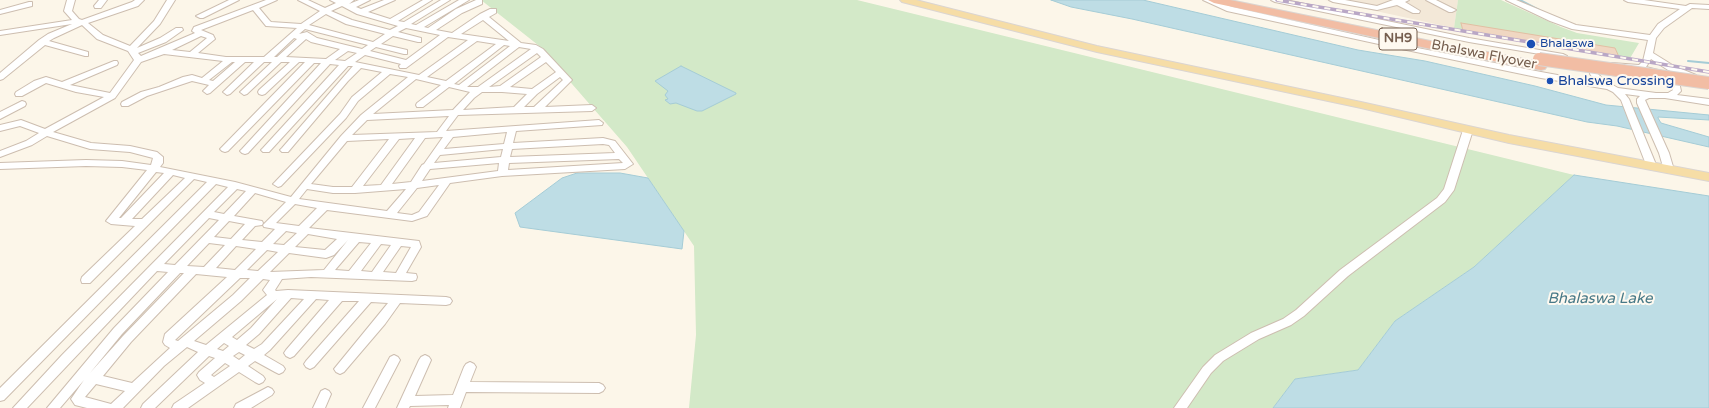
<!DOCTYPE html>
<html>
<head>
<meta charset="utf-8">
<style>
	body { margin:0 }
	canvas { display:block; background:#fcf6e9 }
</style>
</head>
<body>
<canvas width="1709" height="408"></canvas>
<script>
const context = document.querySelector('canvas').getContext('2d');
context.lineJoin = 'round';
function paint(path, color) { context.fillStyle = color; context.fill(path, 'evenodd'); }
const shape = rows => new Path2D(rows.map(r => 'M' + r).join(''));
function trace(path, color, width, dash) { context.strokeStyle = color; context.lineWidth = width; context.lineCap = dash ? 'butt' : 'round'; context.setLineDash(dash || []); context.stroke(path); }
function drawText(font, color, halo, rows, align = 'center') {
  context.font = font + ' "Varela Round",sans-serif'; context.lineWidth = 4; context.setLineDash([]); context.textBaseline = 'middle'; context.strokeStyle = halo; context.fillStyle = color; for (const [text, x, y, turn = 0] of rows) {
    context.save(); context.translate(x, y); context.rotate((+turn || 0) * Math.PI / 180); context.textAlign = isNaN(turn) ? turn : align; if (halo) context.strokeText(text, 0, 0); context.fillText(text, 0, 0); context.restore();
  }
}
paint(shape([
	[1325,0,1458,0,1454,28]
]), '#f3e8d8');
paint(shape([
	[481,0,857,0,1574,175,1474,267,1395,321,1358,370,1295,379,1273,408,689,408,696,335,694,246,627,147,538,45],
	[1458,0,1501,0,1561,27,1577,33,1639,43,1629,60,1454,28]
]), '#d3e9c8');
const water = shape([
	[1051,0,1143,0,1358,50,1425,61,1535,86,1606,105,1709,115,1709,120,1658,117,1658,118,1661,123,1709,137,1709,147,1617,126,1587,122,1132,19,1071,7,1051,0],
	[681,66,736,93,736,94,702,111,697,111,676,103,670,104,665,100,668,99,665,95,668,91,655,81,681,66],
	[577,173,620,173,648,178,684,231,682,249,520,227,515,213,562,178,577,173],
	[1574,175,1709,196,1709,408,1273,408,1295,379,1358,370,1395,321,1474,267,1574,175]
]);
paint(water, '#bedde5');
trace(water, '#a5ccd6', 1);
trace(shape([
	[1520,0,1543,12],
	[1688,61,1709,63]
]), '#a5ccd6', 2);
const building = shape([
	[1461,23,1615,48,1619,57,1463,31,1461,23]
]);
paint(building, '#f0d7c2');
trace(building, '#e2bfa3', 1);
const minor = shape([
	[67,0,75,0,72,11,79,19,82,20,132,2,135,0,144,0,138,6,88,23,103,35,130,46,154,21,167,0,175,0,160,24,137,48,160,38,176,28,182,28,183,30,166,42,138,53,141,56,195,33,192,31,194,27,266,0,277,0,259,8,269,20,271,22,301,24,320,11,298,0,308,0,325,8,336,3,330,0,354,0,349,4,359,0,370,0,356,7,361,9,384,0,395,0,368,12,390,19,423,0,432,0,398,21,404,22,441,0,450,0,411,24,416,25,459,0,469,0,424,27,428,28,456,9,476,0,482,0,482,4,462,13,436,30,452,33,480,14,490,9,496,9,496,13,489,17,521,43,536,45,543,49,572,80,545,107,592,105,596,108,592,111,458,115,446,131,599,120,603,123,602,125,516,131,513,143,603,138,615,141,633,164,625,169,502,176,450,183,427,216,412,221,327,210,309,228,419,241,421,247,406,273,416,274,417,277,416,280,412,281,311,277,282,279,275,290,276,291,288,290,446,297,450,298,452,301,450,304,446,305,400,303,385,324,344,372,340,374,336,372,334,369,388,303,371,302,314,367,310,369,306,367,304,364,306,361,359,301,342,301,294,356,290,358,286,356,284,353,286,350,329,300,316,299,270,350,264,355,283,366,285,369,283,372,279,374,275,372,255,361,248,366,263,376,265,379,263,382,259,384,255,382,239,372,188,408,172,408,174,404,205,383,200,380,197,375,199,372,215,358,209,356,155,408,141,408,143,404,198,352,187,347,164,366,123,408,87,408,75,405,71,399,84,380,60,408,47,408,114,328,168,272,157,271,27,408,13,408,62,355,228,187,216,184,4,400,0,401,0,388,207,182,194,179,90,283,82,283,81,280,82,277,135,226,111,224,106,221,147,170,122,167,86,166,0,169,0,163,86,160,122,161,151,165,153,158,130,152,90,149,47,136,32,145,0,157,0,151,26,141,39,133,20,126,0,131,0,125,21,120,45,129,104,97,76,92,46,83,22,96,16,96,15,94,16,92,34,81,46,77,62,82,114,61,117,61,118,63,117,65,70,85,110,93,134,60,128,51,97,39,82,25,54,38,49,41,88,52,88,56,85,56,45,45,3,79,0,80,0,73,39,40,48,34,72,24,0,35,0,31,72,20,64,11,67,0],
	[342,6,357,14,398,26,390,30,352,20,331,11,342,6],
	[253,10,266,26,297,28,264,57,226,57,198,53,215,39,213,35,201,30,253,10],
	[326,14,346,24,385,34,373,42,309,25,326,14],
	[483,20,509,41,461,34,483,20],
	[406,28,440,35,406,60,370,51,376,47,404,54,407,54,407,50,381,44,393,36,418,42,421,42,421,38,398,32,406,28],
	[305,29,368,45,362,49,317,38,307,32,299,34,305,29],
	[201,36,207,38,190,52,172,50,201,36],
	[448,37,468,40,419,75,355,62,365,55,401,64,399,66,400,68,406,68,448,37],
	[294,38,297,39,277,57,274,57,294,38],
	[306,39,311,42,340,49,326,59,286,57,306,39],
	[477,41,496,44,446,81,427,77,477,41],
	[504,45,510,46,459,85,454,84,504,45],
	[519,47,531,49,478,87,467,87,519,47],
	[348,51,357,53,345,61,335,60,348,51],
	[537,53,541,57,500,86,489,87,537,53],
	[164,54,223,61,202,78,192,75,183,77,159,87,141,92,122,102,121,104,122,106,128,106,147,96,192,81,209,85,203,91,207,94,210,93,245,62,254,62,223,92,227,95,230,94,264,62,272,62,240,92,244,95,247,94,281,62,290,62,259,90,258,92,259,94,262,95,265,94,299,62,305,62,222,147,220,149,222,151,225,152,228,151,314,63,321,63,242,149,240,151,242,153,245,154,248,153,330,64,339,65,263,148,261,150,263,152,269,152,348,66,353,66,282,148,280,150,282,152,288,152,348,81,361,68,382,72,352,97,340,114,275,182,273,184,278,187,281,186,346,118,358,101,390,74,408,77,361,115,341,136,291,197,235,182,160,167,163,163,163,157,157,152,130,146,91,143,53,132,115,98,141,62,164,54],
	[232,62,235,62,213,81,209,80,232,62],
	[546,62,556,72,532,89,510,87,546,62],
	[560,77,563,80,534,107,524,107,537,94,560,77],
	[416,79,441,85,417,103,416,105,417,107,423,107,449,87,470,92,453,110,373,114,416,79],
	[482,92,502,92,527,94,514,107,463,110,474,98,482,92],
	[449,116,437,132,352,135,367,120,449,116],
	[507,132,504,144,444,149,453,137,507,132],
	[443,137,424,164,422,165,411,182,392,184,425,138,443,137],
	[415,138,381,185,363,186,399,139,415,138],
	[389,139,352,187,333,187,311,184,347,141,389,139],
	[603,144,609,145,615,153,510,157,512,149,603,144],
	[503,149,501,157,434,163,440,155,503,149],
	[619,159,623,163,508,170,509,163,619,159],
	[499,163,498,171,422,181,430,169,499,163],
	[156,172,164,173,121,218,119,218,156,172],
	[173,175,185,178,142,219,132,219,173,175],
	[439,185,419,212,412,215,397,213,417,188,439,185],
	[237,189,246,191,224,214,214,212,237,189],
	[307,189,333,193,355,193,406,189,387,211,299,199,307,189],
	[255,193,286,202,263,225,264,227,275,229,262,242,242,240,255,226,262,225,263,223,262,221,234,216,255,193],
	[295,204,317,208,299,226,276,223,295,204],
	[209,218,219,220,175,265,164,264,209,218],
	[229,221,245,224,231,239,214,237,229,221],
	[286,231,297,233,284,245,273,244,286,231],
	[308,234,337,239,325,250,295,247,308,234],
	[348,240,324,270,270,272,289,253,326,258,334,255,348,240],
	[359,242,371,243,349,271,335,270,359,242],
	[209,243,225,245,204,267,187,266,209,243],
	[381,244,391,245,372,272,361,271,381,244],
	[236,246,256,249,235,270,216,268,236,246],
	[401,246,411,247,396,273,383,272,401,246],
	[267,250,278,252,258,271,247,270,267,250],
	[180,273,184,273,123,336,90,373,122,334,180,273],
	[196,274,227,277,165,334,163,342,165,345,170,348,132,383,103,376,131,342,196,274],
	[240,278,250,278,233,295,178,341,175,340,240,278],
	[263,279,270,280,263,290,267,295,206,345,194,341,241,301,263,279],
	[291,298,304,299,262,344,254,349,246,345,259,334,291,298],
	[277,299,251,328,237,340,232,337,277,299],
	[224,343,229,346,223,351,217,349,224,343],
	[239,352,245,355,239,360,233,356,239,352],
	[225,363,230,366,214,377,211,375,225,363],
	[96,384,125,391,111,404,85,397,96,384],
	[99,0,107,0,101,8,95,8,94,6,99,0],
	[229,0,239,0,203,18,200,18,196,16,229,0],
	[1203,0,1214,0,1232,7,1397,44,1541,72,1596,82,1590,74,1590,70,1593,66,1612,63,1639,65,1643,61,1648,40,1572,29,1550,21,1506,0,1516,0,1576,25,1650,35,1658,24,1680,9,1628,2,1624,0,1644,0,1686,6,1690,4,1709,5,1709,9,1692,8,1664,28,1656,38,1653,53,1674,66,1696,75,1697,77,1696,79,1690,79,1668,70,1651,59,1646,67,1662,71,1679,82,1681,91,1677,95,1709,99,1709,105,1665,98,1649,98,1645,100,1669,153,1674,170,1669,173,1664,170,1659,153,1637,103,1637,99,1640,96,1625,94,1629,99,1657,167,1652,170,1647,167,1621,100,1613,92,1607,89,1541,78,1397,48,1227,11,1203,0],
	[1612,67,1640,70,1656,75,1672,85,1673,90,1668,93,1656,93,1618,88,1604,80,1598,74,1599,70,1612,67],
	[1271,0,1286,0,1469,38,1563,54,1567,56,1563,58,1469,42,1275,2,1271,0],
	[1329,0,1345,0,1377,6,1393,0,1409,0,1405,2,1420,11,1419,13,1413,13,1397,5,1377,10,1333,2,1329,0],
	[1426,0,1436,0,1456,10,1452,12,1449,12,1426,0],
	[29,2,32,2,32,6,0,14,0,10,29,2],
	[22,101,25,102,26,104,25,106,0,119,0,112,22,101],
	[1468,127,1473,130,1454,190,1445,202,1348,276,1304,316,1291,325,1259,339,1223,361,1211,373,1187,408,1174,408,1203,367,1215,355,1251,333,1283,319,1296,310,1340,270,1437,198,1444,189,1463,130,1468,127],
	[394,355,398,357,400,360,375,408,363,408,390,357,394,355],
	[425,355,429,357,431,360,415,396,453,395,464,367,466,364,470,362,474,364,476,367,470,382,599,383,603,385,605,388,603,391,599,393,466,392,460,408,448,408,449,405,410,406,409,408,397,408,419,360,421,357,425,355],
	[268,387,272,389,274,392,272,395,251,408,234,408,236,404,268,387],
	[325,389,329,391,331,394,325,408,313,408,321,391,325,389]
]);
const major = shape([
	[900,0,916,0,1097,46,1361,102,1509,135,1709,173,1709,181,1509,143,1361,108,1097,52,902,2,900,0]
]);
const highway = shape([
	[1208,0,1230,0,1450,45,1541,62,1545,63,1547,66,1545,69,1541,70,1450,53,1214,3,1208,0]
]);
trace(minor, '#cdbeb0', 2);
trace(major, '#dbd5d1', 2);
trace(highway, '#dbd5d1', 2);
paint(minor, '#fff');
paint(major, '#f6dda6');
paint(highway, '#f2bda4');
const rail = shape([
	[1277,0,1709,72]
]);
trace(rail, '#b9a7c6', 3.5);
trace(rail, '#fef9f0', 2, [6]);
const highwayBridge = shape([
	[1539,59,1709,83]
]);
trace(highwayBridge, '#dbd5d1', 14, []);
trace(highwayBridge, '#f2bda4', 12);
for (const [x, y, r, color] of [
	[1531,44,5,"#1a4fb4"],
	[1550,81,4,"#1a4fb4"]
]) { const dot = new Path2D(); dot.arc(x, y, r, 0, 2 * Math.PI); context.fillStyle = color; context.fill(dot); trace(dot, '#fef9f0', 1.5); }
drawText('12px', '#164399', '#fef9f0', [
	["Bhalaswa",1540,44]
], 'left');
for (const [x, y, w] of [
	[1398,39,38]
]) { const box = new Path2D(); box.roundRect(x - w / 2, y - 11, w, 22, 3); context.fillStyle = '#fef9f0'; context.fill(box); trace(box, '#755e4e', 1); }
drawText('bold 13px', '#755e4e', null, [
	["NH9",1398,39]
]);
drawText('14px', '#755e4e', '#fef9f0', [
	["Bhalswa Flyover",1484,55,11]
]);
drawText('14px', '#164399', '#fef9f0', [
	["Bhalswa Crossing",1558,81]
], 'left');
drawText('italic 15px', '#487987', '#fef9f0', [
	["Bhalaswa Lake",1600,299]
]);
</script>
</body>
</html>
